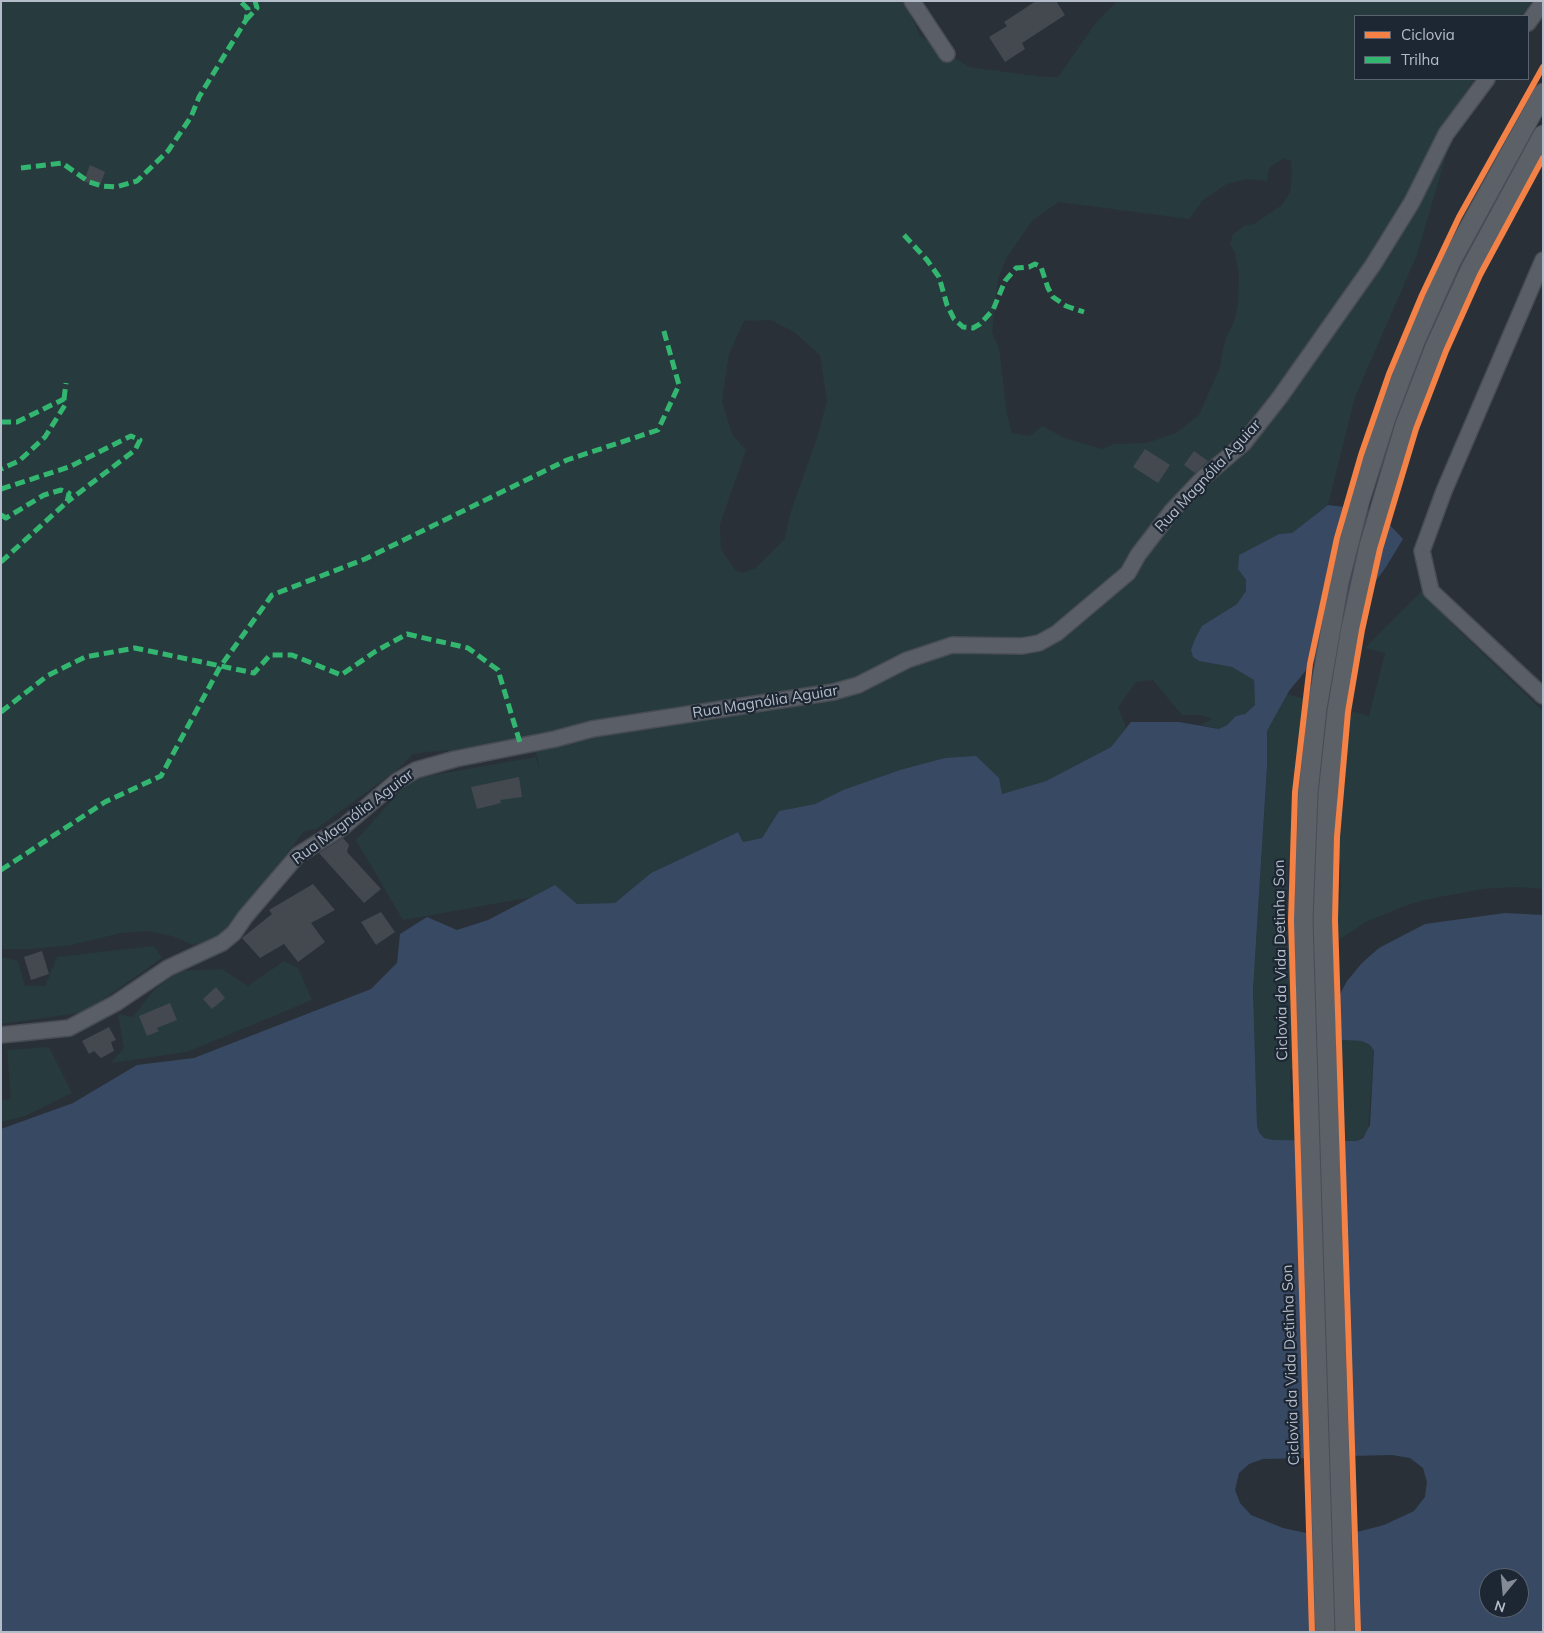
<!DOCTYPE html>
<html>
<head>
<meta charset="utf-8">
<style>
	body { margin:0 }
	#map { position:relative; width:1544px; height:1633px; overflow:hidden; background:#2a3038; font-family:Mulish,sans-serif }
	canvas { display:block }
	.frame { position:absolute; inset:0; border:2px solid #b4bcc9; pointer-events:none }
	.legend { position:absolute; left:1354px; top:15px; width:175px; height:65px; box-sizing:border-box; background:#1d2633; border:1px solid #59626f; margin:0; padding:6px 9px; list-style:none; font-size:15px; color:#b4bcc9 }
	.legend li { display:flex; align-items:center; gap:10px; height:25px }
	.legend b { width:25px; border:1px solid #59626f }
	.north { position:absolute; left:1479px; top:1568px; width:50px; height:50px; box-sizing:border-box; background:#1d2633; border:1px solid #59626f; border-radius:50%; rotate:197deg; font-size:14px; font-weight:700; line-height:20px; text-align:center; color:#b4bcc9 }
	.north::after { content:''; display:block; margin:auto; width:18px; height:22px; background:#848b96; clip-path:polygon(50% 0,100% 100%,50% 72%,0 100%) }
</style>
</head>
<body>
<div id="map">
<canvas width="1544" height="1633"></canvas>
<div class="frame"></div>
<ul class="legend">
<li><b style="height:6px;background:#f48246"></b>Ciclovia</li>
<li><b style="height:6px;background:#33b770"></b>Trilha</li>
</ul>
<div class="north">N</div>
</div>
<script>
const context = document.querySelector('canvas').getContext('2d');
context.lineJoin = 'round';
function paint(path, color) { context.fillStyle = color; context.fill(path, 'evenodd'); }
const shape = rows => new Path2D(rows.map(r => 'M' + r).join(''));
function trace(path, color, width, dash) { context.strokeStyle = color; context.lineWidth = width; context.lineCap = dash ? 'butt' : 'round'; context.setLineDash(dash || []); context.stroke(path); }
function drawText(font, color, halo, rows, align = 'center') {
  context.font = font + ' Mulish,sans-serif'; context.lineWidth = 4.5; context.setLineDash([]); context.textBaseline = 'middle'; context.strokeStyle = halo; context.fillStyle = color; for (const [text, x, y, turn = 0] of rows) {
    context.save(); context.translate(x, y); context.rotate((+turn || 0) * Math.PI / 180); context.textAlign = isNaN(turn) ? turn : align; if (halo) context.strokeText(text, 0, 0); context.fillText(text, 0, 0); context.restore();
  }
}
paint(shape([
	[1,1,902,1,911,15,920,36,969,67,1044,77,1058,77,1095,24,1117,1,1532,1,1521,16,1355,16,1355,79,1475,79,1464,94,1417,255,1355,397,1328,505,1292,533,1279,534,1239,555,1238,569,1246,580,1246,591,1237,604,1221,615,1193,657,1199,661,1232,667,1254,680,1255,705,1245,714,1236,716,1227,725,1219,729,1200,725,1212,719,1202,715,1182,715,1153,680,1136,682,1118,707,1126,727,1111,747,1046,781,1002,794,843,790,815,804,779,811,762,838,743,842,738,832,651,873,615,903,577,904,561,892,403,920,356,840,411,779,536,757,540,774,537,755,530,746,519,740,508,739,464,752,454,750,426,752,413,754,398,769,316,829,304,831,250,902,241,919,215,940,193,945,172,936,148,931,121,933,71,945,31,949,1,949],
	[1284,158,1291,161,1292,177,1290,192,1282,205,1254,224,1244,226,1233,234,1230,244,1235,253,1239,275,1238,303,1234,322,1225,340,1220,367,1199,415,1176,433,1147,443,1114,444,1102,449,1065,438,1042,426,1030,436,1012,433,1007,415,999,348,992,332,998,278,1007,257,1033,220,1059,202,1189,219,1203,200,1227,184,1247,179,1267,181,1269,168],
	[771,320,794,332,820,355,827,401,817,438,790,514,785,539,756,568,742,573,736,571,721,549,720,524,746,450,732,434,722,401,729,354,744,321],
	[1423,590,1453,620,1451,623,1543,711,1543,889,1515,887,1483,889,1424,900,1402,907,1366,922,1325,949,1311,964,1314,1036,1362,1041,1370,1045,1374,1051,1368,1131,1358,1141,1273,1140,1264,1138,1259,1132,1257,1125,1253,990,1267,768,1267,731,1287,694,1369,716,1385,653,1365,648],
	[1288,862,1341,864,1340,903,1287,902],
	[1342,1068,1343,1101,1291,1103,1290,1070],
	[154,946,162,958,85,1012,1,1024,1,957,18,961,25,986,45,986,57,957],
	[284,961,298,968,312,1000,187,1052,111,1063,124,1048,118,1014,133,1017,153,991,178,971,222,969,248,986],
	[49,1047,72,1093,25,1116,1,1122,1,1100,11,1099,7,1050]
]), '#273a3e');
paint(shape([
	[1328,505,1377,511,1403,539,1386,567,1345,623,1289,691,1267,731,1267,767,1253,990,1257,1125,1259,1132,1264,1138,1273,1140,1357,1141,1363,1138,1370,1125,1374,1051,1370,1045,1362,1041,1328,1039,1331,1011,1347,981,1362,963,1379,948,1425,924,1505,913,1543,915,1543,1632,1,1632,1,1129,73,1103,137,1065,194,1058,371,989,397,963,400,934,427,917,457,930,488,920,555,885,577,904,615,903,651,873,738,832,743,842,762,838,779,811,815,804,843,790,900,770,945,758,976,756,999,778,1002,794,1046,781,1111,747,1131,722,1179,722,1219,729,1227,725,1236,716,1245,714,1255,705,1254,680,1232,667,1199,661,1193,657,1191,650,1195,639,1202,626,1237,604,1246,591,1246,580,1238,569,1239,555,1279,534,1292,533],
	[1489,1578,1519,1578,1519,1608,1489,1608]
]), '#384963');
paint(shape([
	[1299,1138,1340,1138,1350,1456,1392,1455,1410,1458,1423,1468,1427,1482,1425,1497,1414,1511,1384,1525,1353,1533,1356,1632,1315,1632,1311,1534,1283,1528,1251,1515,1240,1503,1235,1490,1239,1473,1249,1464,1263,1459,1308,1458]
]), '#2a3038');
paint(shape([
	[1036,1,1056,1,1065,15,1022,43,1025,49,1005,62,989,37,1007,26,1004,22],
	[90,165,105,172,99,188,84,181],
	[1145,449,1170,465,1158,483,1133,467],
	[1194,451,1208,461,1195,473,1184,465],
	[519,777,522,797,500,800,501,803,477,809,471,787],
	[343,838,349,845,347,852,381,889,364,903,319,853],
	[313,884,335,910,311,923,325,942,298,962,284,944,260,958,242,938,272,914,269,910],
	[381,912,395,932,376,945,361,922],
	[42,951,49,974,31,980,24,957],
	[216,987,225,998,212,1009,203,999],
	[170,1003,177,1020,157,1028,159,1031,147,1036,139,1016],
	[109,1027,116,1040,111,1042,114,1051,101,1058,94,1051,89,1054,82,1041]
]), '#444950');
const minor = shape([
	[912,1,947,54],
	[1528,23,1543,2],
	[1543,260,1444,491,1422,551,1431,591,1543,696],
	[1,1035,69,1028,116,1003,168,968,222,943,234,933,245,917,298,855,343,827,397,781,416,770,455,759,555,739,592,729,833,692,858,685,907,660,952,645,1022,646,1039,643,1057,633,1128,573,1138,555,1171,512,1204,477,1244,443,1280,397,1373,265,1412,202,1446,134,1487,79]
]);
const major = shape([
	[1325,1632,1303,920,1308,793,1317,708,1339,582,1360,500,1386,418,1416,339,1451,261,1543,93],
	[1345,1632,1323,920,1328,794,1337,711,1351,628,1369,546,1405,425,1435,347,1470,270,1543,135]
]);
trace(minor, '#484c53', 18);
trace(major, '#484c55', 21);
trace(minor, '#5a5e66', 15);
trace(major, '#5c6168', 19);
trace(shape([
	[246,20,257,8,255,1],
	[21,168,62,163,89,182,102,186,116,187,137,181,168,151,191,117,199,97,246,20,248,9,240,1],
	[904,235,927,260,939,277,947,305,954,319,963,327,973,328,980,324,993,310,1005,281,1016,268,1029,267,1035,264,1041,267,1048,288,1053,297,1066,306,1084,312],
	[64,399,66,383],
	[1,422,17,422,64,399,65,405,45,437,19,461,1,469],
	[1,489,69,467,131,436,140,440,135,450,67,502],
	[1,515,6,518,44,495,61,490,69,493,67,502,1,562],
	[1,712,47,676,85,657,135,648,254,673,270,655,292,655,341,675,376,651,407,634,468,648,498,670,521,746],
	[1,870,105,802,161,776,220,667,272,595,365,559,567,460,658,430,679,385,663,328]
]), '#33b770', 5, [10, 5]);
trace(shape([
	[1312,1632,1291,920,1295,792,1310,664,1337,538,1361,455,1389,374,1422,295,1459,217,1543,67],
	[1358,1632,1335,920,1337,837,1348,712,1362,630,1380,549,1416,429,1446,351,1480,275,1543,158]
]), '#f48246', 6);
drawText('15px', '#b4bcc9', '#1d2633', [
	["Rua Magnólia Aguiar",1208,476,-47],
	["Rua Magnólia Aguiar",765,702,-9],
	["Rua Magnólia Aguiar",353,817,-37],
	["Ciclovia da Vida Detinha Son",1281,960,-91],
	["Ciclovia da Vida Detinha Son",1291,1365,-92]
]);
</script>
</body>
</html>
